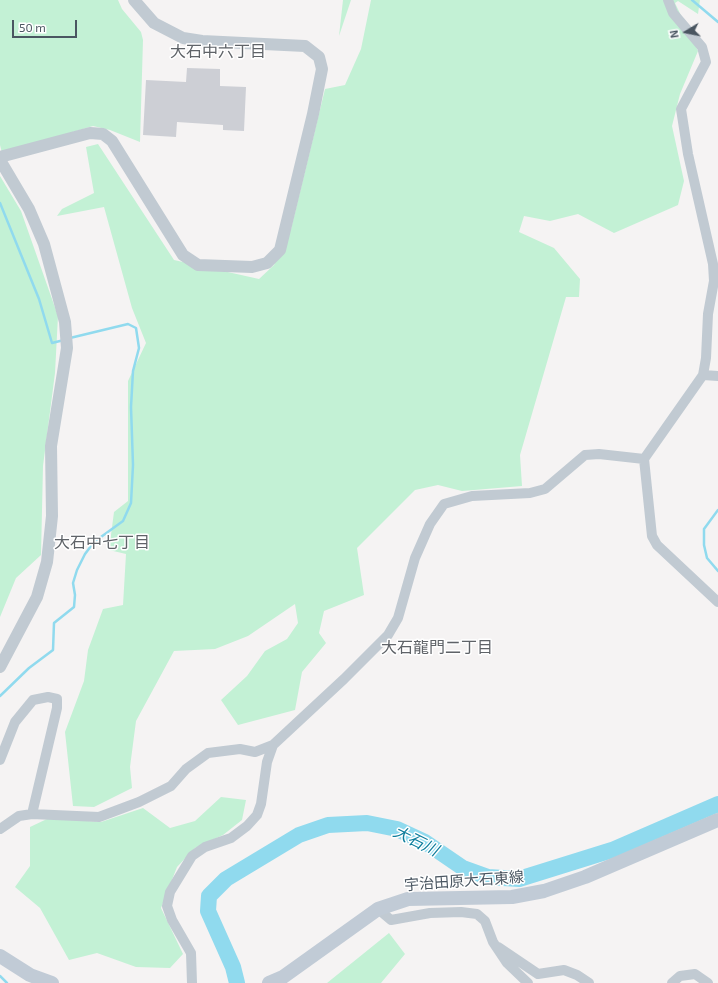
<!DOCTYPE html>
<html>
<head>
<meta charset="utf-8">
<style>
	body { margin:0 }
	#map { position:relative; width:718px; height:983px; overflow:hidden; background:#f5f3f3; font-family:"Exo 2",sans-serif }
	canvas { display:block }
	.north { position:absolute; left:666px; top:12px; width:40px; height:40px; -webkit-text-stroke:3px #fff; paint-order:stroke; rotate:260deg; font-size:11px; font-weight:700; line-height:16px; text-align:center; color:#4a5661 }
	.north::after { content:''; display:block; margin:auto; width:14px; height:18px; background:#4a5661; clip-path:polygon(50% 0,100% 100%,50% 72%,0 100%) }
	.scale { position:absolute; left:12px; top:20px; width:65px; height:18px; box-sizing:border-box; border:2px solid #4a5661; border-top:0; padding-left:5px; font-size:12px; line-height:14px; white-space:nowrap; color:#4a5661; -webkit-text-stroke:3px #fff; paint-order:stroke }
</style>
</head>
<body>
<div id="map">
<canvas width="718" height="983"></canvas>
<div class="north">N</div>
<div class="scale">50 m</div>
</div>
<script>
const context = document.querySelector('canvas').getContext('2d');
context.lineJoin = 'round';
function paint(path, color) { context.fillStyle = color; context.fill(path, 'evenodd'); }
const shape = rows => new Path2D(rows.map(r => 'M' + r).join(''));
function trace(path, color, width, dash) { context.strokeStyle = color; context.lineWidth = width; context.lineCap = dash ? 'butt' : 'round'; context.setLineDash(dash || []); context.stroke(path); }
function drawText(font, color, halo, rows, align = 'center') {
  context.font = font + ' "Exo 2","Noto Sans JP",sans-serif'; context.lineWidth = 3; context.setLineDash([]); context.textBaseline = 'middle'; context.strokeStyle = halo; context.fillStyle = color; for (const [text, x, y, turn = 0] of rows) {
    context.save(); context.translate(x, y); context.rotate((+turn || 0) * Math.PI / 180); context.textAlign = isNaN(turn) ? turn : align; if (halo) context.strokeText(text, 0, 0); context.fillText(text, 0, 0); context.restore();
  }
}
paint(shape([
	[0,0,118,0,122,9,141,32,143,40,140,142,110,130,93,126,2,153,0,145],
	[343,0,351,0,339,36],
	[371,0,700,0,698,14,678,1,675,3,698,51,680,94,672,126,684,181,678,205,614,233,578,214,550,221,524,216,519,232,554,248,580,279,579,297,566,297,520,455,522,486,462,491,438,485,415,490,357,548,364,595,324,611,319,633,326,643,302,672,295,710,238,725,221,700,247,676,265,651,287,639,298,623,295,604,248,636,215,649,174,651,136,721,130,767,132,788,94,807,73,806,65,732,84,681,88,650,103,609,123,605,126,554,109,550,114,512,128,501,128,381,146,343,132,308,104,207,57,216,62,209,94,193,86,147,98,144,174,260,259,279,274,265,291,229,325,89,345,85,361,49],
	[0,176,21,211,58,316,55,373,43,466,41,555,16,578,0,617],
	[221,797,246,800,242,820,223,835,195,848,177,867,161,908,183,954,170,968,136,967,97,953,69,960,40,908,15,887,30,866,30,827,49,818,101,822,143,808,170,828,195,821],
	[389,933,405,954,381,983,327,983]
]), '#c3f1d5');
trace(shape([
	[692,0,718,22],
	[0,203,39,299,52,343,64,340],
	[718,510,704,529,704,545,707,558,718,571],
	[0,696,29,668,53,650,54,623,74,607,75,595,73,583,77,570,85,554,94,542,123,521,131,503,133,465,131,407,133,371,139,348,136,328,128,324,70,338],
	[0,976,7,983]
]), '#90daee', 2.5);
trace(shape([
	[237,983,233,967,208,911,209,896,226,879,299,835,328,825,367,823,397,829,425,842,463,868,488,877,519,879,612,850,718,804]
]), '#90daee', 16);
paint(shape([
	[187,68,220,69,220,86,246,87,244,131,223,130,223,125,177,122,176,137,143,135,146,80,186,82]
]), '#cdcfd5');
trace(shape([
	[668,0,673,13,702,47,706,62,681,109,688,154,713,264,714,281,708,314,706,358,703,375,644,459,652,536,657,545,718,602],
	[703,375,718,376],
	[0,760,15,722,33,700,48,697,57,699,57,708,32,814],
	[0,829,19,816,32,814,99,817,139,802,171,786,186,769,208,753,240,749,255,752,273,745,344,679,388,635,398,618,415,558,430,524,444,504,472,496,530,493,545,489,585,455,599,454,644,459],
	[378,909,391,920,430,913,461,912,477,914,485,921,493,942,507,963,528,983],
	[498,947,538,974,564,970,577,975,589,983],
	[192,983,191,953,172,920,167,906,170,892,192,856,205,847,231,838,247,826,257,815,261,804,267,762,273,745],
	[672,983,680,976,695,974,708,983]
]), '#c1cad2', 10);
trace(shape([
	[0,157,90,133,103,134,112,141,183,255,198,265,252,267,267,263,280,250,313,114,322,69,319,57,305,46,202,41,183,38,154,23,134,0],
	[0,160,29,209,44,244,65,322,67,348,51,446,52,516,47,562,37,597,0,667]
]), '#c1cad2', 12);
trace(shape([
	[0,956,30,975,52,983],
	[269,983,283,977,378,909,408,899,512,897,544,891,585,877,718,820]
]), '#c1cbd6', 14);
drawText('15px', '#4a5661', '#fff', [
	["宇治田原大石東線",464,881,-4]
]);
drawText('16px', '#5f6368', '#fff', [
	["大石中六丁目",218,52],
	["大石中七丁目",102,543],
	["大石龍門二丁目",437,648]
]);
drawText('italic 16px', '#0c7c9b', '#fff', [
	["大石川",416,841,26]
]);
</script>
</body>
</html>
